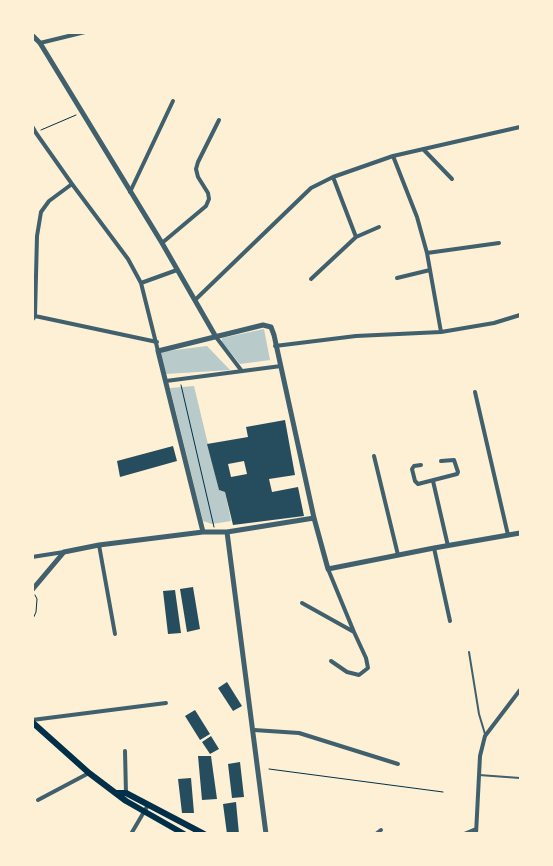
<!DOCTYPE html>
<html>
<head>
<meta charset="utf-8">
<style>
	body { margin:0 }
	#map { position:relative; width:553px; height:866px; overflow:hidden; background:#fdf0d5; font-family:"Libre Baskerville",serif }
	canvas { display:block }
	.frame { position:absolute; inset:0; border:34px solid #fdf0d5; pointer-events:none }
</style>
</head>
<body>
<div id="map">
<canvas width="553" height="866"></canvas>
<div class="frame"></div>
</div>
<script>
const context = document.querySelector('canvas').getContext('2d');
context.lineJoin = 'round';
function paint(path, color) { context.fillStyle = color; context.fill(path, 'evenodd'); }
const shape = rows => new Path2D(rows.map(r => 'M' + r).join(''));
function trace(path, color, width, dash) { context.strokeStyle = color; context.lineWidth = width; context.lineCap = dash ? 'butt' : 'round'; context.setLineDash(dash || []); context.stroke(path); }
paint(shape([
	[264,329,270,360,240,364,222,342,222,338],
	[207,346,230,370,166,374,159,352],
	[194,386,219,490,225,492,231,521,212,524,203,521,170,388]
]), '#b9caca');
paint(shape([
	[285,420,295,475,269,479,272,492,298,487,304,516,233,525,225,492,219,490,207,444,248,437,246,427],
	[244,461,247,474,231,477,228,464],
	[173,446,177,461,120,477,117,461],
	[193,587,200,629,187,632,180,589],
	[175,590,181,633,168,634,163,591],
	[227,682,242,706,233,711,218,688],
	[195,710,210,734,200,740,185,716],
	[211,736,219,749,210,754,202,742],
	[198,756,211,756,217,799,202,800],
	[240,762,244,797,232,798,228,764],
	[191,778,194,813,182,813,178,779],
	[236,802,239,834,227,834,223,804]
]), '#264d5e');
trace(shape([
	[41,130,76,115],
	[181,385,214,527],
	[32,621,36,612,37,599,35,595],
	[269,769,443,792]
]), '#003049', 1);
trace(shape([
	[469,652,479,714,485,734],
	[479,775,520,778]
]), '#3f606c', 2);
trace(shape([
	[40,43,85,32],
	[32,126,36,133,72,184,128,259,141,283,158,351],
	[423,149,452,179],
	[393,156,417,217,427,253,441,332],
	[333,177,356,237],
	[130,192,173,101],
	[162,243,206,206,209,199,208,193,198,177,196,169,198,162,219,120],
	[427,253,499,243],
	[397,278,430,270],
	[311,279,356,237,379,227],
	[141,283,177,270],
	[195,300,311,188,333,177,393,156,520,127],
	[35,316,157,342],
	[32,320,35,316,37,236,41,212,49,201,72,184],
	[216,337,241,370],
	[275,346,356,336,441,332,494,323,520,315],
	[166,381,281,366],
	[475,392,508,535],
	[374,456,398,555],
	[421,465,414,466,412,469,415,481,418,484,457,474,458,472,454,460,441,461],
	[433,481,448,546],
	[99,545,115,634],
	[434,548,450,621],
	[32,557,64,552],
	[328,569,354,632,366,658,368,668,359,675,347,672,331,661],
	[302,603,354,632],
	[32,720,166,703],
	[254,730,299,733,398,764],
	[125,751,126,794],
	[38,800,89,773],
	[131,834,148,805],
	[376,834,381,830],
	[464,834,476,829],
	[476,834,480,756,485,736,520,690]
]), '#3f606c', 4);
trace(shape([
	[32,35,40,43,162,243,216,337],
	[203,532,158,351,263,325,271,327,274,335,314,518,328,569,434,548,520,533],
	[227,532,266,834],
	[32,590,64,552,99,545,203,532,227,532,314,518]
]), '#3f606c', 5);
trace(shape([
	[32,722,89,773,126,801,184,834],
	[116,793,126,793,204,834]
]), '#003049', 6);
</script>
</body>
</html>
